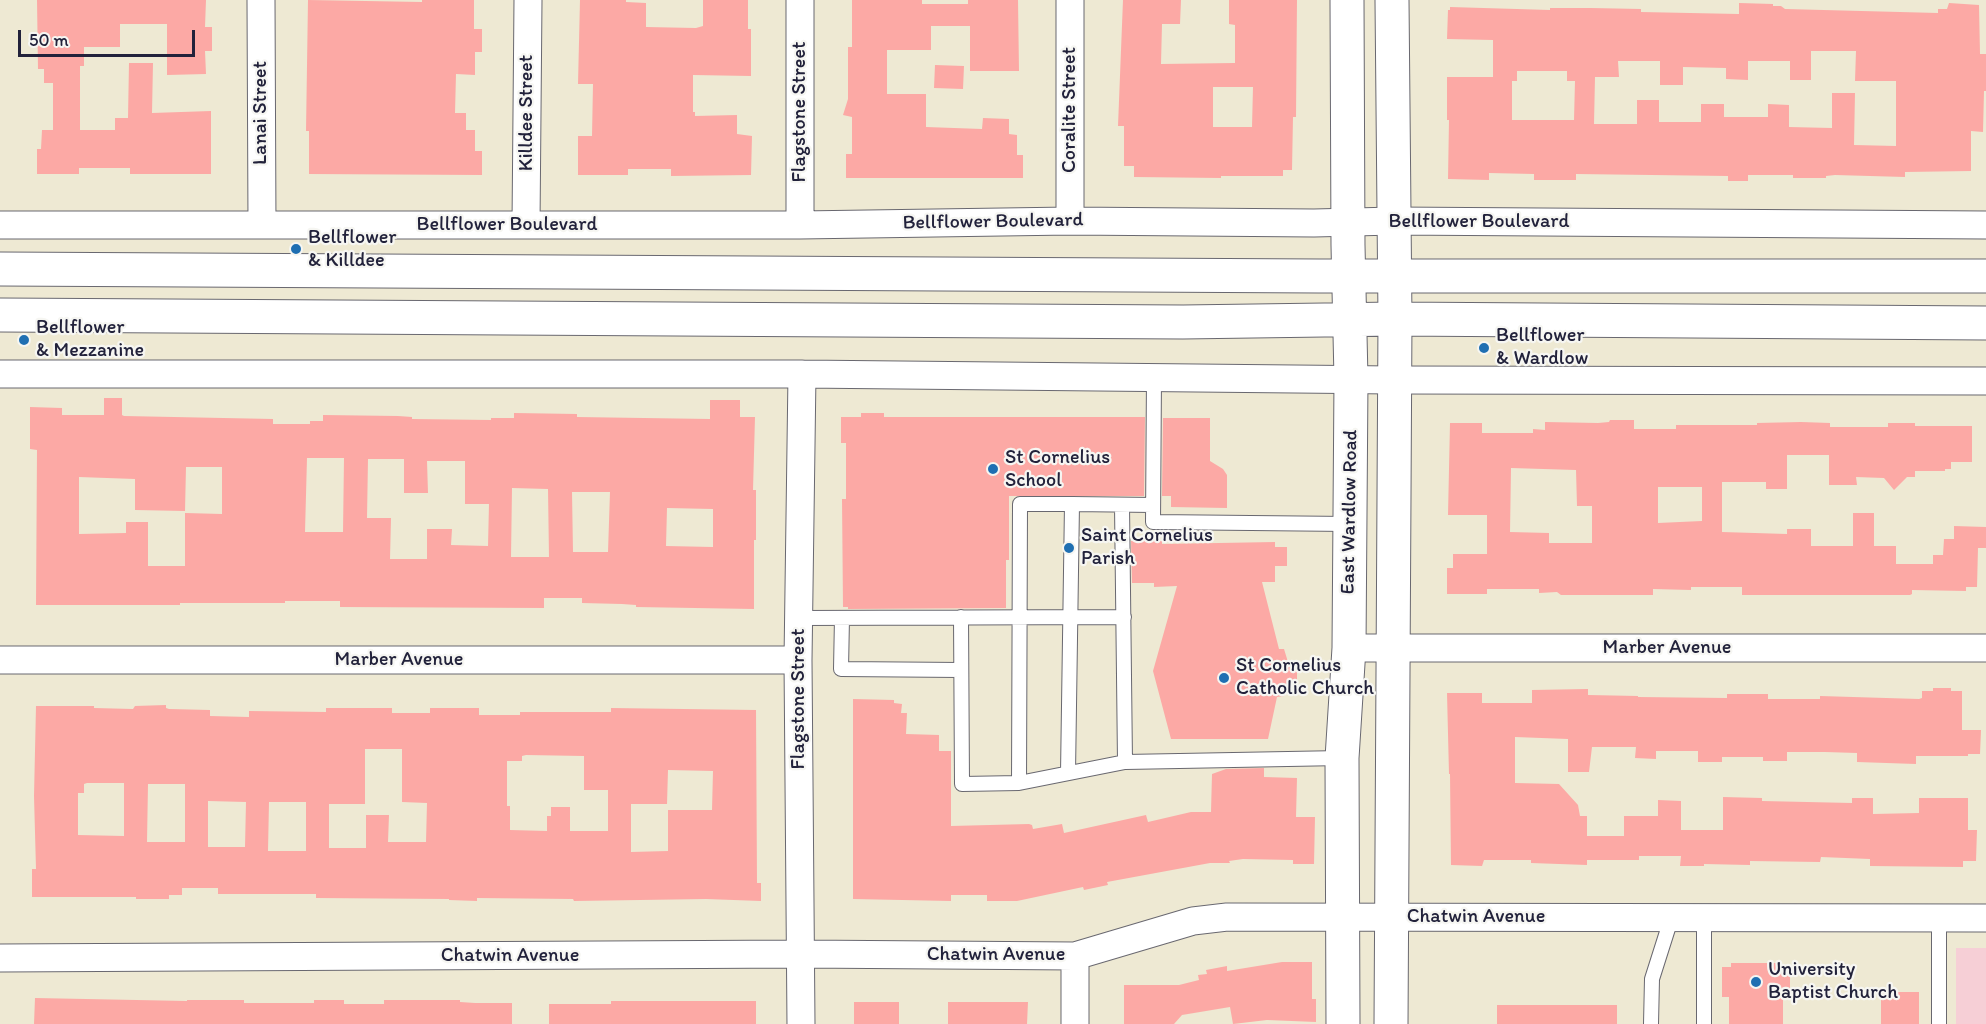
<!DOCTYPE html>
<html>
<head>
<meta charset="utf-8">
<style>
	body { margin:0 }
	#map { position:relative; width:1986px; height:1024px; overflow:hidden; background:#eee9d3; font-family:Itim,sans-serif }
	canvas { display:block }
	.scale { position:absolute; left:18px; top:30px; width:177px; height:27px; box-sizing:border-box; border:3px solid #22223b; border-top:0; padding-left:8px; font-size:18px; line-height:21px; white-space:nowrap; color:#22223b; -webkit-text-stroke:4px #f6f6f2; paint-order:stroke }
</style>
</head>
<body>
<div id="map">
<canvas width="1986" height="1024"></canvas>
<div class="scale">50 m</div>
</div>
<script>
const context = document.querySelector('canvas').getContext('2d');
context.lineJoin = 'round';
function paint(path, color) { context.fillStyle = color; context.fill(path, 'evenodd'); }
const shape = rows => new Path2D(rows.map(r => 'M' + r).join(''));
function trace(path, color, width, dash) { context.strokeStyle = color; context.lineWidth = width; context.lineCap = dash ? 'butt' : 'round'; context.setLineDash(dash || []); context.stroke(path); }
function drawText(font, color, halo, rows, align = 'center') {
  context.font = font + ' Itim,sans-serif'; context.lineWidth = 4.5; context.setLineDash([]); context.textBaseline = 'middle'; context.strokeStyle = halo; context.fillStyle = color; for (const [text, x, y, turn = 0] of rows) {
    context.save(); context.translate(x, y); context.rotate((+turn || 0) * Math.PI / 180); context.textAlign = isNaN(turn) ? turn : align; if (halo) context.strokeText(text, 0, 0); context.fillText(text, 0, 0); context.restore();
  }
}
paint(shape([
	[1956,948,1986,948,1986,1024,1956,1024]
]), '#f6cfd6');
paint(shape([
	[37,0,206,0,205,27,212,27,212,51,205,51,206,74,167,75,167,24,120,24,120,47,84,47,84,66,80,66,80,130,115,130,115,118,128,118,129,63,153,63,152,113,211,111,211,174,130,174,130,168,79,168,79,174,37,174,37,149,41,149,42,130,53,130,53,83,44,83,44,69,38,69],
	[308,0,422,2,422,0,474,0,474,29,482,29,482,52,475,52,475,75,456,74,455,113,466,113,466,130,475,130,475,151,482,151,482,175,309,174,309,131,306,131],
	[580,0,626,0,626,2,646,3,646,27,696,28,703,26,703,0,748,0,748,29,751,29,751,76,693,75,693,112,695,112,695,116,737,115,737,134,752,136,751,175,671,176,671,169,628,169,628,175,578,175,578,136,592,136,593,84,578,84],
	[852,0,922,0,922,4,968,4,968,0,1018,0,1019,71,970,71,970,26,931,26,931,50,887,50,887,94,926,94,926,127,982,129,983,118,1009,119,1009,134,1017,135,1017,155,1023,155,1023,178,846,178,846,154,852,154,852,117,843,115,848,99,848,47,852,47],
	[1123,0,1181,0,1180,24,1162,24,1161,64,1235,63,1235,25,1229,24,1229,0,1297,0,1296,117,1293,117,1292,170,1283,170,1283,176,1221,176,1221,178,1134,177,1134,166,1124,166,1124,126,1118,126],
	[1213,87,1253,87,1252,127,1213,127],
	[1739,3,1773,4,1773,6,1781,6,1785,9,1938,13,1938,9,1947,9,1949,3,1979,5,1980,54,1986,54,1986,91,1984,91,1983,132,1971,131,1971,171,1905,172,1905,177,1835,175,1826,176,1826,178,1793,178,1793,175,1748,175,1748,181,1728,181,1728,176,1576,174,1576,180,1534,180,1534,174,1489,173,1489,180,1448,179,1449,120,1447,120,1447,77,1493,77,1493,40,1447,39,1448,10,1450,10,1450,7,1550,10,1550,8,1591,8,1641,9,1641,12,1739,14],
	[1811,51,1856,51,1855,81,1896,81,1896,146,1854,145,1855,93,1832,93,1832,128,1789,127,1789,105,1768,104,1768,117,1724,117,1724,104,1701,104,1701,122,1659,122,1659,100,1637,100,1637,124,1594,124,1595,77,1619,77,1618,61,1660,61,1660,85,1683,85,1683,67,1726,68,1726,79,1748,80,1748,61,1790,61,1790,80,1811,80],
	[1517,71,1567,71,1567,81,1575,81,1574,120,1512,120,1512,81,1517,81],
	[935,65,964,66,963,89,934,88],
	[104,398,122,398,122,415,124,416,273,419,273,424,310,424,310,421,323,421,323,415,398,416,412,417,412,419,491,420,491,418,514,418,514,413,577,414,577,417,710,419,710,400,740,400,740,417,755,417,753,490,756,490,756,540,754,540,754,609,636,607,636,605,622,604,582,603,582,598,544,598,544,608,340,607,340,601,285,601,285,603,180,603,180,605,36,605,37,450,30,449,30,407,62,408,62,415,104,415],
	[307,458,344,458,343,532,305,532],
	[368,459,404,459,404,493,428,493,427,461,465,461,465,504,489,504,488,546,451,545,452,529,427,529,427,559,390,559,391,518,367,518],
	[186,467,222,467,222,514,185,513,185,566,148,566,148,522,126,522,126,533,79,534,79,477,135,479,135,510,185,511],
	[512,488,548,489,549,557,511,557],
	[572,492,610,492,608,552,573,552],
	[667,508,713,509,713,547,666,546],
	[861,413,884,413,884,417,1145,417,1144,496,1009,496,1009,560,1006,560,1006,608,848,609,848,607,843,607,842,499,846,499,846,443,841,443,841,417,861,417],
	[1163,418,1210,418,1210,461,1223,469,1227,475,1227,508,1171,507,1171,496,1162,496],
	[1610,420,1634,420,1634,429,1676,429,1676,425,1757,425,1757,423,1801,422,1830,423,1830,427,1888,427,1888,423,1915,423,1915,426,1972,426,1972,462,1951,462,1951,469,1945,469,1945,471,1915,471,1915,477,1907,477,1894,490,1884,478,1856,477,1857,485,1829,485,1829,455,1787,455,1787,489,1766,489,1766,482,1722,482,1722,532,1787,534,1787,529,1811,529,1811,546,1853,546,1853,513,1874,513,1874,546,1896,546,1896,564,1933,564,1933,555,1943,555,1944,539,1954,539,1954,526,1986,527,1986,548,1978,548,1977,587,1966,587,1966,591,1912,590,1912,594,1910,595,1742,595,1742,587,1691,587,1691,590,1653,589,1653,595,1561,595,1557,592,1539,593,1539,589,1487,589,1487,594,1447,594,1447,568,1453,568,1453,554,1487,554,1487,515,1448,515,1450,423,1482,423,1482,433,1533,433,1533,429,1545,430,1545,422,1598,423,1609,422],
	[1511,468,1576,470,1577,506,1592,506,1592,543,1549,543,1549,533,1510,532],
	[1658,487,1702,487,1702,521,1658,523],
	[1131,541,1162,541,1162,544,1275,542,1275,547,1287,547,1287,566,1275,566,1275,582,1262,582,1279,649,1284,649,1288,662,1297,662,1297,684,1289,684,1284,696,1277,697,1268,739,1171,739,1153,671,1177,586,1154,587,1154,583,1132,583],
	[1933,688,1951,688,1951,691,1962,691,1962,730,1981,730,1980,754,1968,754,1968,756,1916,756,1916,764,1857,762,1857,753,1825,752,1787,752,1787,761,1763,761,1763,757,1722,757,1722,762,1698,762,1698,751,1656,751,1656,759,1635,758,1636,747,1592,747,1589,772,1568,772,1568,739,1515,737,1515,783,1559,784,1578,805,1580,816,1587,816,1587,836,1624,836,1624,816,1658,816,1658,800,1681,801,1681,830,1723,830,1723,797,1762,798,1762,801,1852,803,1852,798,1873,798,1873,814,1919,813,1919,798,1968,798,1968,830,1977,830,1976,861,1963,861,1963,867,1870,866,1870,859,1821,857,1820,862,1750,861,1750,865,1704,864,1704,866,1680,866,1681,856,1639,856,1639,860,1587,860,1587,865,1531,863,1531,860,1484,860,1482,866,1451,865,1450,774,1449,774,1447,693,1482,693,1482,703,1532,703,1532,690,1588,689,1588,695,1638,696,1638,697,1727,698,1727,694,1768,694,1768,699,1820,699,1820,696,1919,699,1922,698,1922,691,1933,691],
	[853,699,894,700,894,703,902,704,901,713,907,713,906,734,939,735,939,751,951,751,951,826,1029,824,1032,825,1033,829,1062,824,1064,833,1146,815,1148,822,1191,812,1211,812,1212,774,1226,769,1264,768,1264,777,1297,778,1296,817,1315,817,1314,864,1293,864,1293,860,1243,859,1229,861,1230,863,1210,863,1107,882,1108,885,1084,890,1083,887,1017,901,987,901,987,895,951,895,951,901,853,899],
	[166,705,166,708,169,709,210,710,210,716,249,717,249,711,326,712,326,708,392,708,392,713,430,713,430,708,479,708,479,715,520,715,520,712,611,712,611,708,756,710,757,883,761,883,761,901,706,899,574,901,573,899,477,898,477,901,449,900,449,899,316,898,316,894,218,894,218,888,182,888,182,895,169,895,169,899,136,899,136,897,32,897,32,869,36,869,34,796,36,706,94,706,94,708,133,709,135,706],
	[365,749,402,749,402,802,427,803,426,842,388,842,389,815,366,815,366,848,329,848,329,804,365,804],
	[526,755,584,756,584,790,608,790,608,831,570,831,570,807,551,807,551,816,547,816,547,831,510,830,510,806,507,806,507,761,522,761,522,756],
	[668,770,713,771,712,810,668,810,668,851,631,852,631,804,667,804],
	[87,783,124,783,124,836,78,835,78,793,84,793,84,784],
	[148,784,185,784,185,842,147,842],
	[208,801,246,802,245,847,208,847],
	[269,802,306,802,306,851,268,851],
	[1282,962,1312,962,1312,999,1316,999,1316,1022,1267,1020,1233,1024,1230,1007,1182,1015,1174,1024,1124,1024,1124,985,1179,985,1199,980,1198,975,1207,974,1206,970,1227,966,1227,971],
	[1731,963,1780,963,1780,968,1790,968,1790,997,1783,997,1783,1024,1729,1024,1729,997,1722,997,1722,967,1731,967],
	[1881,992,1919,992,1919,1024,1881,1024],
	[35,998,187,1001,187,1000,244,1000,244,1003,314,1003,314,1000,344,1000,344,1004,384,1004,384,1000,460,1000,460,1002,475,1003,512,1003,512,1024,34,1024],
	[611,1001,756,1001,756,1024,549,1024,549,1004,611,1004],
	[854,1002,899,1002,899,1024,854,1024],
	[948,1002,1028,1002,1027,1024,948,1024],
	[1497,1005,1617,1005,1617,1024,1497,1024]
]), '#fca9a5');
const lane = shape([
	[1154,377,1153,522,1349,524],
	[1072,504,1153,505],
	[1122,505,1125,762,1342,758],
	[961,617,962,784,1019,783,1125,762],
	[799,618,1124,617],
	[842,618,841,669,961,670],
	[1019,783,1020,504,1072,504,1068,773],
	[1704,916,1704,1024],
	[1939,917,1939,1024],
	[1651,1024,1652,979,1672,916]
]);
const street = shape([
	[261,0,262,225],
	[800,0,800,225],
	[1070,0,1070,221],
	[0,225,800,225,1070,221,1314,223,1394,221,1986,225],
	[526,225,528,0],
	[0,374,802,374,1393,380,1986,381],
	[1349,648,1986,648],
	[0,660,798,660],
	[1075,956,1075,1024],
	[0,958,801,954,1075,956,1193,921,1227,917,1986,918],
	[801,1024,798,660,802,374]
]);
const secondary = shape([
	[0,269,1319,276,1986,276],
	[0,315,1183,322,1395,319,1986,323],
	[1343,1024,1342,758,1349,648,1351,379,1348,245,1347,0],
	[1391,1024,1395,319,1392,0]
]);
trace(lane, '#696870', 16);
trace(street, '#696870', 29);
trace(secondary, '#696870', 35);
trace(lane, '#fff', 14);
trace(street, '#fff', 27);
trace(secondary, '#fff', 33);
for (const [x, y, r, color] of [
	[296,249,6,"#1f6fb2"],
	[24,340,6,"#1f6fb2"],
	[1484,348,6,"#1f6fb2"],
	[993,469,6,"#1f6fb2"],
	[1069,548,6,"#1f6fb2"],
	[1224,678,6,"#1f6fb2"],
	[1756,982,6,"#1f6fb2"]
]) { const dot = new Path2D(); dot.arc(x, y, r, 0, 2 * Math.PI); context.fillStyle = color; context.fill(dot); trace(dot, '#f6f6f2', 2); }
drawText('20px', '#22223b', '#f6f6f2', [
	["Coralite Street",1070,110,-90],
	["Flagstone Street",800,112,-90],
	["Lanai Street",261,113,-90],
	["Killdee Street",527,113,-90],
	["Bellflower Boulevard",993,222,-1],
	["Bellflower Boulevard",1479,222],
	["Bellflower Boulevard",507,225],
	["East Wardlow Road",1350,512,-89],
	["Marber Avenue",1667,648],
	["Marber Avenue",399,660],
	["Flagstone Street",799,699,-90],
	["Chatwin Avenue",1476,917],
	["Chatwin Avenue",996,955],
	["Chatwin Avenue",510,956]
]);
drawText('20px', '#22223b', '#f6f6f2', [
	["Bellflower",308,238],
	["& Killdee",308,261],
	["Bellflower",36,328],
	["& Mezzanine",36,351],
	["Bellflower",1496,336],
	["& Wardlow",1496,359],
	["St Cornelius",1005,458],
	["School",1005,481],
	["Saint Cornelius",1081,536],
	["Parish",1081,559],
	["St Cornelius",1236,666],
	["Catholic Church",1236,689],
	["University",1768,970],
	["Baptist Church",1768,993]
], 'left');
</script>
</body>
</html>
